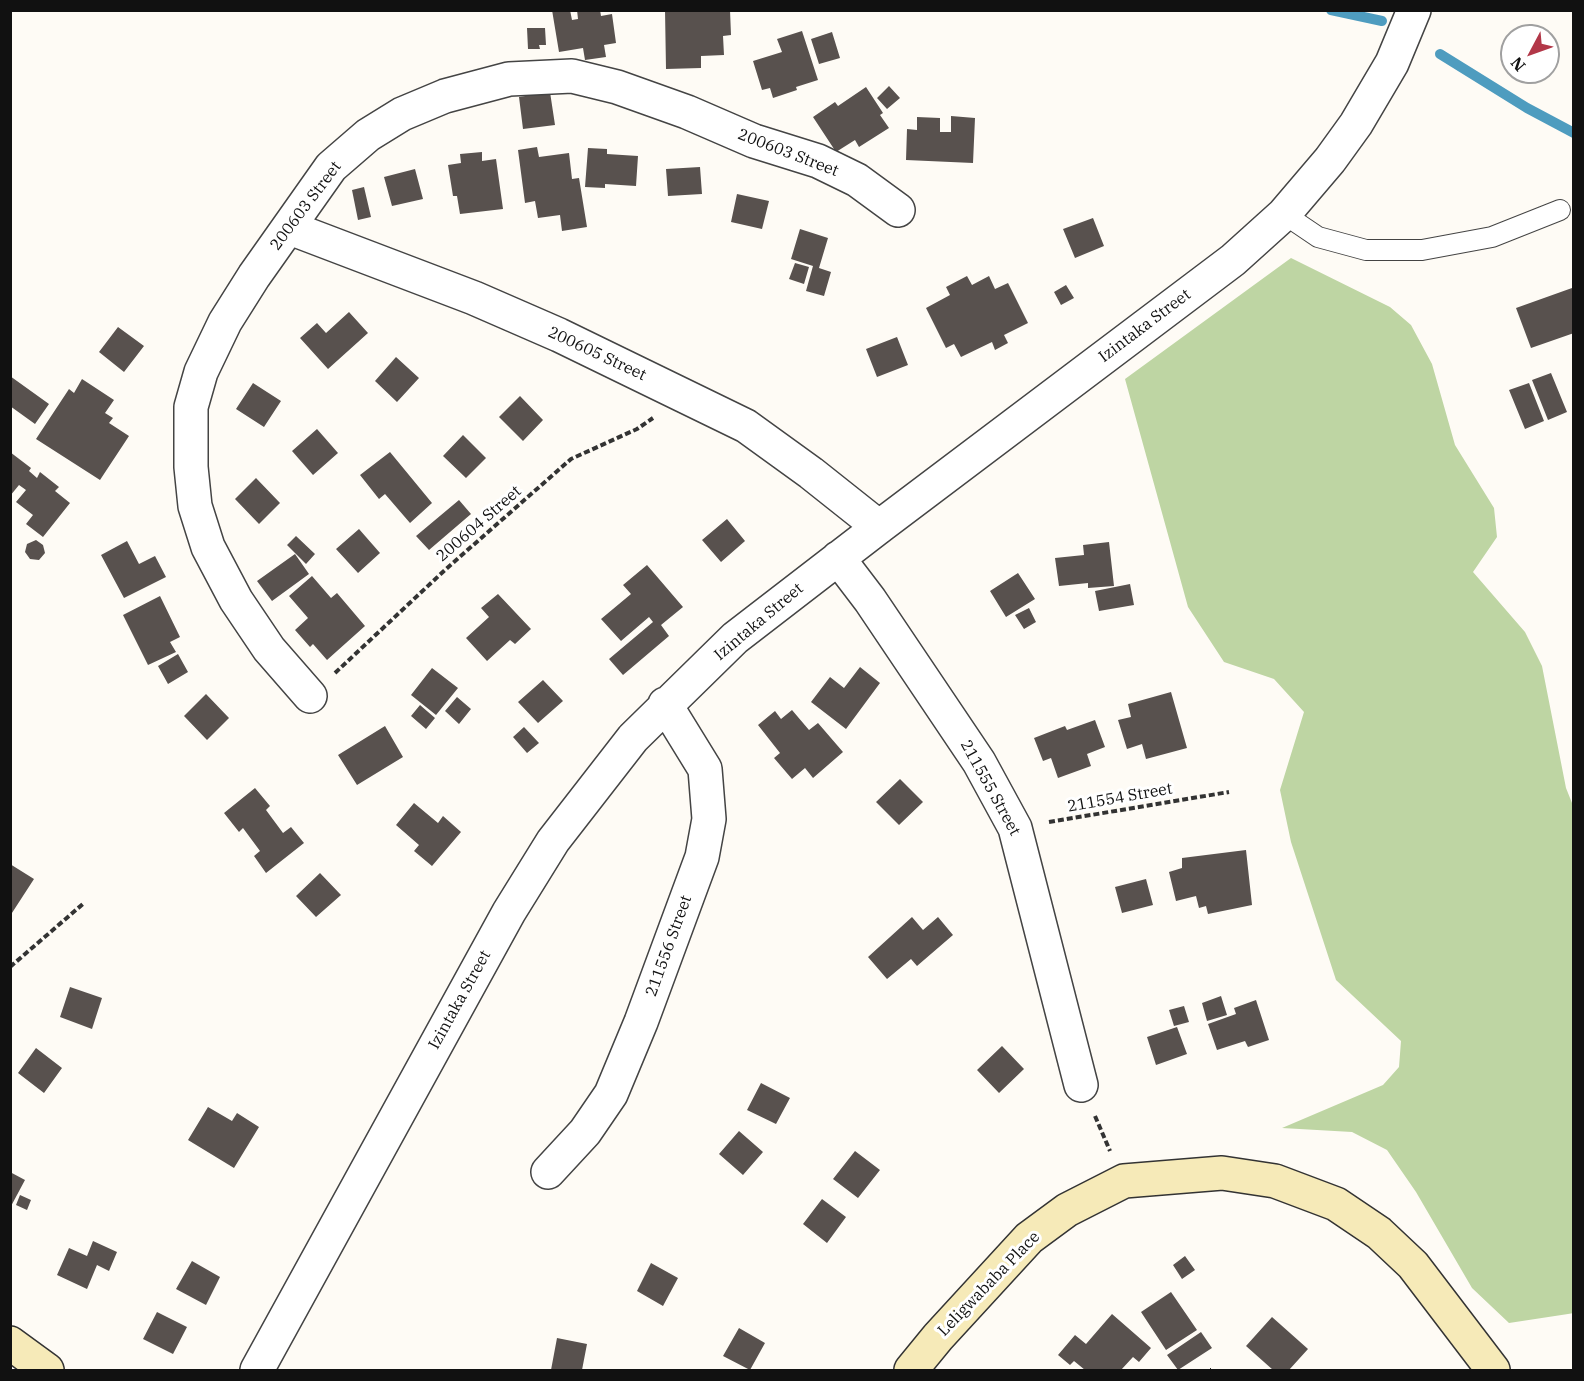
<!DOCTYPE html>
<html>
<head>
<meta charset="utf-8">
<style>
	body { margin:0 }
	#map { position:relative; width:1584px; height:1381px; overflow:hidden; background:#fefbf5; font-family:"IBM Plex Serif",serif }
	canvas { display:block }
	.frame { position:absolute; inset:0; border:12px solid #111; pointer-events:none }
	.north { position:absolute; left:1500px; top:24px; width:60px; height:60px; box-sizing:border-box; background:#fff; border:2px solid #a0a0a0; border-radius:50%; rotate:229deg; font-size:16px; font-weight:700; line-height:24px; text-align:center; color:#111 }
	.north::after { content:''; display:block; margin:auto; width:21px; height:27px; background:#b23748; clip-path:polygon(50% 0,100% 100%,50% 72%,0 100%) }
</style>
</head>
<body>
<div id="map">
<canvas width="1584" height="1381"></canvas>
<div class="frame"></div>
<div class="north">N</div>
</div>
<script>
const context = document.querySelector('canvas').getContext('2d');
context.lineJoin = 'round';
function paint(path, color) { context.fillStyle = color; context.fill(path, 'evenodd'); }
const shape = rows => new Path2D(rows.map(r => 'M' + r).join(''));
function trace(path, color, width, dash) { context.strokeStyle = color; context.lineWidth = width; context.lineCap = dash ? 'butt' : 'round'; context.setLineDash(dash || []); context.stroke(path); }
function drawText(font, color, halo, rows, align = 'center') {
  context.font = font + ' "IBM Plex Serif",serif'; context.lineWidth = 6; context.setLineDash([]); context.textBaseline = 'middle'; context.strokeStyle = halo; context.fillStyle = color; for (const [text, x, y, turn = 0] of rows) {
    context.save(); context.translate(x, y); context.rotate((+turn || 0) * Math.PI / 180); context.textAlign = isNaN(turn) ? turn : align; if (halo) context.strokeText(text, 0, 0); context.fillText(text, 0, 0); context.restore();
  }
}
paint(shape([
	[1291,258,1390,307,1411,325,1432,364,1455,445,1494,508,1497,537,1473,572,1525,632,1542,666,1566,788,1574,808,1574,1313,1568,1314,1509,1323,1472,1288,1416,1192,1387,1150,1352,1132,1282,1128,1383,1085,1399,1067,1401,1041,1336,980,1291,842,1280,790,1304,712,1274,679,1224,662,1188,607,1125,379]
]), '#bed5a3');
trace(shape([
	[1331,10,1382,21],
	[1440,54,1527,108,1574,133]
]), '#4e9cbf', 10);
paint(shape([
	[552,10,570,10,572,20,578,19,577,10,600,10,601,16,612,14,616,43,604,45,606,57,585,60,583,48,559,52],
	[665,10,730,10,731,35,723,36,724,55,701,56,701,68,666,69],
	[527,28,545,28,546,45,539,45,540,49,528,49],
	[802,31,818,80,796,87,797,90,773,98,770,88,762,90,753,61,782,52,777,39],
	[832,32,840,58,819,64,811,39],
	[889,86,900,98,887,109,877,98],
	[866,87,883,113,880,115,889,128,859,147,855,140,836,152,813,117,835,102,838,106],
	[550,92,555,125,523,129,519,97],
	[951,116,975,118,973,163,906,160,907,129,917,130,917,117,940,118,940,132,951,132],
	[537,147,539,157,569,153,572,179,579,178,587,227,562,231,560,215,538,218,535,201,525,203,518,150],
	[588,148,607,149,607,154,638,156,636,186,605,184,605,188,585,187],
	[482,152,482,161,496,159,503,209,460,214,457,196,453,196,448,165,461,163,460,154],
	[700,167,702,194,668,196,666,169],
	[415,169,423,199,392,206,384,177],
	[364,187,371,217,358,220,352,190],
	[737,194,769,201,762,229,731,222],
	[1093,218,1104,246,1075,258,1063,229],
	[800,229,828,238,819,268,831,272,824,296,806,291,813,266,791,259],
	[795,263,809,267,804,284,789,279],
	[967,276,972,285,989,276,995,289,1008,283,1028,323,1004,335,1008,343,995,350,992,342,961,357,954,344,946,348,926,308,950,295,946,287],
	[1066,285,1074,298,1061,305,1054,292],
	[1572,288,1574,293,1574,333,1531,348,1516,308],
	[349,312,368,333,328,369,300,338,317,323,326,333],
	[118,327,144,346,124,372,99,352],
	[897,337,908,365,877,377,866,349],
	[396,357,419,378,397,402,375,381],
	[1551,373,1567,412,1548,420,1532,380],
	[10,376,49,404,35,424,10,406],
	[82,379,114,400,105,413,113,418,109,423,129,436,100,480,36,439,69,389,74,393],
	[253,383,281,401,264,427,236,409],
	[1529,383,1544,421,1525,429,1509,390],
	[520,396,543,420,523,441,499,417],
	[317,429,338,453,313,475,292,451],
	[463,435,486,458,466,478,443,456],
	[10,452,31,468,29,471,37,478,40,472,59,487,55,491,70,503,43,537,26,524,33,515,16,502,26,490,19,485,10,496],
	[390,452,432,503,410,523,385,494,379,499,360,475],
	[256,478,280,503,259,524,235,499],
	[459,500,471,514,429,550,416,536],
	[727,519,745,541,721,562,702,540],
	[359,529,380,553,358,573,336,549],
	[296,536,315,554,306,564,287,545],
	[36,540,43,545,45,553,39,560,30,559,25,552,27,544],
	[127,541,139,564,155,556,166,577,124,598,101,555],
	[1109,542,1114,586,1088,588,1088,583,1059,586,1055,558,1084,555,1083,545],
	[295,554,309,574,272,601,257,581],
	[647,565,683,607,661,625,669,636,623,675,609,659,653,622,649,617,621,641,601,619,631,594,623,585],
	[1018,573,1035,599,1006,617,990,591],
	[312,576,331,598,337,593,365,626,327,660,313,644,310,647,295,630,308,618,289,596],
	[1130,584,1134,605,1099,611,1095,591],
	[498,594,531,629,515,644,510,640,487,661,466,638,489,617,481,608],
	[160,596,180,637,170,642,176,652,148,665,123,615],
	[1029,608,1036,622,1024,629,1015,615],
	[178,654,188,672,168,684,158,666],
	[860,667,880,683,846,729,811,702,830,677,844,688],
	[432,668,458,688,436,715,411,695],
	[543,680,563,701,538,723,518,702],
	[1171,692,1187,748,1146,759,1142,744,1127,749,1118,720,1131,717,1128,704],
	[206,694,229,718,207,740,184,716],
	[457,697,471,709,459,724,445,711],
	[420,705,435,718,426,729,411,716],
	[792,710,809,730,818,723,843,752,813,778,805,768,792,779,774,758,780,753,758,725,775,711,781,719],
	[1095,720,1105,747,1087,754,1091,766,1058,778,1051,758,1043,761,1034,738,1065,726,1067,730],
	[385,726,403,757,357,785,338,755],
	[524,727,539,743,527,753,513,737],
	[900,779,923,802,899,825,876,802],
	[255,788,270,806,266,810,283,833,291,827,304,843,266,873,254,856,260,851,243,828,239,832,224,813],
	[414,803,438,823,443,816,461,832,432,866,414,851,419,845,396,825],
	[1246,850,1252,905,1208,914,1206,906,1199,908,1196,896,1176,901,1169,872,1182,868,1182,858],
	[10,864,34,879,10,916],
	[320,873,341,895,316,917,296,896],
	[1146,879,1153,905,1122,913,1115,887],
	[912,917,923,930,938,917,953,935,917,966,911,959,887,979,868,957],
	[70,987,102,998,92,1029,60,1017],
	[1221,996,1227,1015,1207,1021,1202,1003],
	[1256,1000,1269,1040,1248,1047,1245,1041,1217,1050,1208,1024,1236,1014,1234,1008],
	[1184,1006,1189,1022,1174,1026,1169,1010],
	[1177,1027,1187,1054,1156,1065,1147,1037],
	[1002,1046,1024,1069,999,1093,977,1070],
	[36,1048,62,1068,44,1093,18,1073],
	[761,1083,790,1098,776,1124,747,1110],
	[208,1107,232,1121,237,1113,259,1127,234,1168,188,1140],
	[739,1131,763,1152,743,1175,719,1154],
	[855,1151,880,1170,858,1198,833,1179],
	[10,1172,25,1180,10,1208],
	[20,1195,31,1200,27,1210,16,1205],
	[822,1199,846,1217,827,1243,803,1224],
	[93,1241,117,1252,109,1271,97,1265,87,1289,57,1275,69,1248,87,1256],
	[1185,1256,1195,1270,1182,1279,1173,1265],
	[192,1261,220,1277,206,1305,176,1289],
	[651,1263,678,1278,663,1306,637,1291],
	[1171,1292,1197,1330,1166,1350,1141,1312],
	[157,1312,187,1327,173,1354,143,1339],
	[1112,1314,1151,1348,1139,1362,1133,1357,1121,1370,1085,1370,1074,1361,1070,1365,1058,1355,1075,1335,1086,1344],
	[1272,1317,1308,1349,1289,1370,1273,1370,1246,1346],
	[739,1328,765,1343,750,1370,723,1356],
	[1201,1332,1212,1348,1178,1370,1167,1355],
	[557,1338,587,1344,582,1370,551,1370]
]), '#58514e');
const lane = shape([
	[1284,214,1318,237,1366,250,1422,250,1492,237,1560,210]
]);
const street = shape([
	[290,228,474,298,559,335,746,426,811,473,879,527],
	[838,558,870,600,979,762,1015,828,1081,1085],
	[310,696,269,649,236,600,208,547,195,506,191,467,191,407,201,372,225,322,254,276,331,167,368,135,402,114,445,96,509,79,572,76,617,87,687,112,754,141,818,161,857,180,898,210],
	[548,1172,585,1132,611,1094,641,1022,702,857,709,819,705,769,665,704],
	[257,1370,509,912,553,841,633,738,735,638,879,527,1233,260,1284,214,1330,160,1356,124,1392,63,1414,10]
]);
const secondary = shape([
	[10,1343,47,1370],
	[911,1370,938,1337,1029,1238,1067,1210,1124,1181,1222,1173,1275,1181,1336,1204,1379,1233,1413,1265,1493,1370]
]);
trace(lane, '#444', 22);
trace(street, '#444', 36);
trace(secondary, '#333', 36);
trace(shape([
	[335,673,446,569,571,459,637,429,653,418],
	[1049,822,1229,792],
	[10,967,84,903],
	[1095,1116,1110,1151],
	[1210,1370,1211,1370]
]), '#333', 4, [6, 3]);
trace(lane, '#fff', 20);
trace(street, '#fff', 33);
trace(secondary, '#f6eab8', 33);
drawText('16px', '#111', '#fff', [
	["200603 Street",788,153,21],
	["200603 Street",306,206,-53],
	["Izintaka Street",1145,326,-37],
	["200605 Street",597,354,25],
	["200604 Street",479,524,-41],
	["Izintaka Street",759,622,-40],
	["211555 Street",990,788,61],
	["211554 Street",1120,798,-10],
	["211556 Street",669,946,-70],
	["Izintaka Street",460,1000,-61],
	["Leligwababa Place",989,1284,-46]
]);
</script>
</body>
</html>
